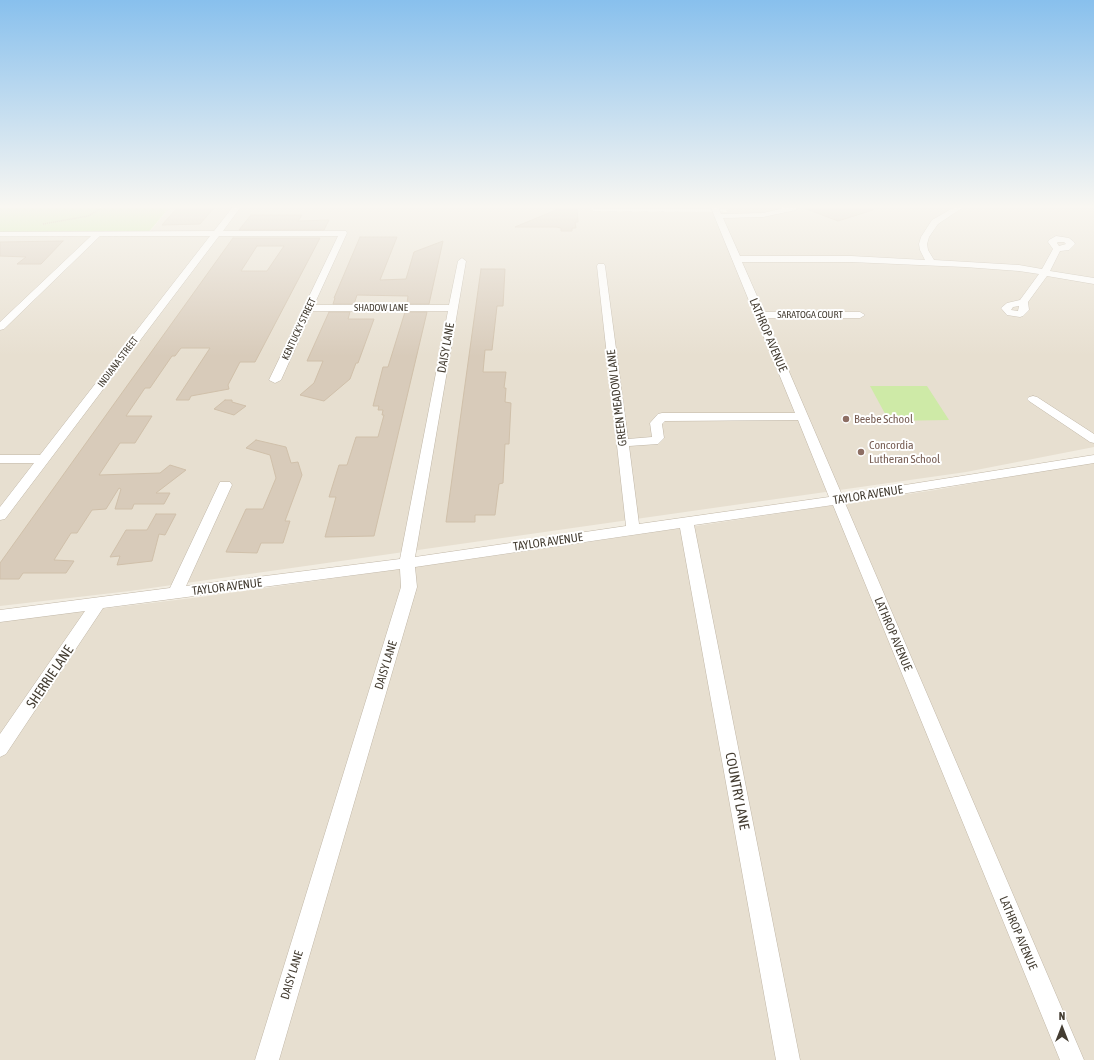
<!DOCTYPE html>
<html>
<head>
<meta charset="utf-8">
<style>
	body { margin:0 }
	#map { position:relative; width:1094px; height:1060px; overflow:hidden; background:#f2ede2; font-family:"Asap Condensed",sans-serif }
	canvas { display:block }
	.north { position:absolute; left:1042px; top:1008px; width:40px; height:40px; -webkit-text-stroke:3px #fff; paint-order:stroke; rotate:0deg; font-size:11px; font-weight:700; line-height:16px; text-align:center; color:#443d32 }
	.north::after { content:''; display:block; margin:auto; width:14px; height:18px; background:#443d32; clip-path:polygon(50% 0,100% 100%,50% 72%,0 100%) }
</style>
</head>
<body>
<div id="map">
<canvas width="1094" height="1060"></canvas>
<div class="north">N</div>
</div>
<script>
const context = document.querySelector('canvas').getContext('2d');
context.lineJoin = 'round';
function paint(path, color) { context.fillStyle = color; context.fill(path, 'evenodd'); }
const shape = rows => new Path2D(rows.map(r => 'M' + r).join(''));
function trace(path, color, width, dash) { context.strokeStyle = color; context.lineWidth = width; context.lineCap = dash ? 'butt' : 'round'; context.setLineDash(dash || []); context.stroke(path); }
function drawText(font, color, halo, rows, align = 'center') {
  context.font = font + ' "Asap Condensed",sans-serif'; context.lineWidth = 4; context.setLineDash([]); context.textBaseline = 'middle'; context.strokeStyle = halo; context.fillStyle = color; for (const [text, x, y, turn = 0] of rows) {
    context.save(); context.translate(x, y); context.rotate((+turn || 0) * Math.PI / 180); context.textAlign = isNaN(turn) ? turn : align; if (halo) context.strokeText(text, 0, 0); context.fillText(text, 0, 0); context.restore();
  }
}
paint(shape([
	[169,208,592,208,593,211,727,212,726,208,1094,208,1094,447,966,472,130,591,0,606,0,237,146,236],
	[1094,462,1094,1060,0,1060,0,621,201,597,536,550,935,490]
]), '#e7dfd0');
paint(shape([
	[0,208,169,208,148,233,0,234],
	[870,386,927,386,949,420,889,421]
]), '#ceeaa7');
const building = shape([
	[177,208,214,208,200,224,162,225,177,208],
	[556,208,577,208,578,222,575,222,576,228,572,228,572,231,561,231,561,228,556,227,515,227,556,210,556,208],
	[804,208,872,208,873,210,838,221,804,208],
	[251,215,302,215,298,221,329,220,324,230,239,230,251,215],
	[360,237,397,237,380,280,406,279,414,252,443,241,429,304,407,304,408,296,357,295,354,304,333,304,335,298,334,298,360,237],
	[233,238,320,238,255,362,240,362,228,385,229,389,191,396,189,400,176,400,210,348,181,348,175,356,172,356,150,388,145,388,126,416,152,416,135,443,120,443,99,475,160,473,170,465,186,470,156,493,170,493,164,504,134,504,132,509,115,509,121,489,119,488,106,509,92,510,77,533,71,533,54,560,74,561,66,573,23,573,19,579,0,579,0,563,233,238],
	[257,246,284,246,267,271,241,271,257,246],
	[63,241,41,264,17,264,26,257,0,256,0,242,63,241],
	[481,269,505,269,503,306,497,306,492,350,485,350,483,372,506,372,504,388,506,388,505,402,511,403,509,444,505,444,503,483,499,484,495,515,475,515,475,522,446,522,481,269],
	[329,312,350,312,348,319,374,319,358,363,356,363,350,379,324,401,300,395,314,383,323,361,307,361,329,312],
	[405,312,427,312,374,536,325,537,336,497,329,497,339,465,347,465,356,437,378,437,384,415,382,415,383,410,378,410,379,406,373,406,383,367,388,367,405,312],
	[225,400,232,400,232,402,246,406,234,415,214,409,225,400],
	[256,440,286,447,291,463,298,462,302,475,285,521,290,521,283,543,261,543,257,553,226,552,246,509,263,509,276,478,270,455,246,448,256,440],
	[156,514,176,514,165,535,159,534,152,561,117,565,120,556,110,557,126,530,147,530,156,514]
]);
paint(building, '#d8cbba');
trace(building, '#d0c0aa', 1);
const minor = shape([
	[232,208,240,208,223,231,346,231,347,233,314,305,449,305,458,261,462,258,466,261,415,557,626,526,597,266,598,264,604,264,605,266,628,439,652,437,650,423,658,414,662,413,795,413,711,208,719,208,721,214,763,213,784,208,797,208,796,210,763,217,723,218,740,256,851,256,925,260,920,250,919,244,921,237,932,220,953,208,962,208,938,224,929,237,927,244,928,250,934,260,1019,265,1042,269,1053,249,1048,242,1049,240,1056,236,1069,238,1074,242,1075,244,1069,250,1060,251,1050,271,1094,278,1094,284,1047,276,1028,302,1029,310,1023,316,1020,317,1007,315,1001,308,1007,303,1020,300,1039,274,1019,271,965,267,851,262,742,262,764,312,860,312,865,315,860,318,766,318,842,495,1094,455,1094,463,845,503,1084,1060,1060,1060,833,505,694,525,800,1060,776,1060,680,528,415,567,417,587,279,1060,255,1060,401,587,400,569,103,608,6,754,0,757,0,734,85,611,0,622,0,610,170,588,220,482,230,482,232,485,186,586,400,559,448,311,312,311,281,380,275,383,269,380,338,236,219,236,5,519,0,520,0,507,34,463,0,463,0,455,40,455,210,236,100,236,4,329,0,330,0,322,91,236,0,236,0,232,214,231,232,208],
	[1058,242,1064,242,1066,244,1059,246,1057,243,1058,242],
	[1019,306,1018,311,1011,310,1013,307,1019,306],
	[798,420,829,497,639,524,629,446,658,444,664,438,662,424,665,421,798,420],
	[1033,396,1037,397,1094,434,1094,443,1090,442,1029,401,1027,399,1029,397,1033,396]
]);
trace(minor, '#c1b7a7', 1);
trace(shape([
	[43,224,88,216,102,208]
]), '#c1b094', 1.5, [1, 1]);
paint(minor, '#fff');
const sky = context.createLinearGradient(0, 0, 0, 356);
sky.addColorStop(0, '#88c0ed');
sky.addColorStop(0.58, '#f9f7f2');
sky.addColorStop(1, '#f9f7f200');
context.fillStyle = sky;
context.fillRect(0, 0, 1094, 356);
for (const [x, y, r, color] of [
	[846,419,4,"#8d6e63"],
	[861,452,4,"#8d6e63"]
]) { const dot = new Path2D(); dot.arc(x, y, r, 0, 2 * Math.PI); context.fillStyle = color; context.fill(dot); trace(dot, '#fff', 1.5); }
drawText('10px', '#443d32', '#fff', [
	["SHADOW LANE",381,308],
	["SARATOGA COURT",810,315],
	["KENTUCKY STREET",299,329,-65],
	["INDIANA STREET",118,362,-53]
]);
drawText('12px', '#443d32', '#fff', [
	["LATHROP AVENUE",768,335,67],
	["DAISY LANE",446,348,-80],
	["GREEN MEADOW LANE",617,398,-97],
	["TAYLOR AVENUE",868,495,-9],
	["TAYLOR AVENUE",548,542,-8],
	["TAYLOR AVENUE",227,587,-7],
	["LATHROP AVENUE",893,634,67],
	["DAISY LANE",386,665,-73],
	["LATHROP AVENUE",1018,933,67],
	["DAISY LANE",292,975,-73]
]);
drawText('12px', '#785e54', '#fff', [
	["Beebe School",854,419],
	["Concordia",869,445],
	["Lutheran School",869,459]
], 'left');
drawText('14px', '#443d32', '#fff', [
	["SHERRIE LANE",50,677,-56],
	["COUNTRY LANE",737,791,79]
]);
</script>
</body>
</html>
